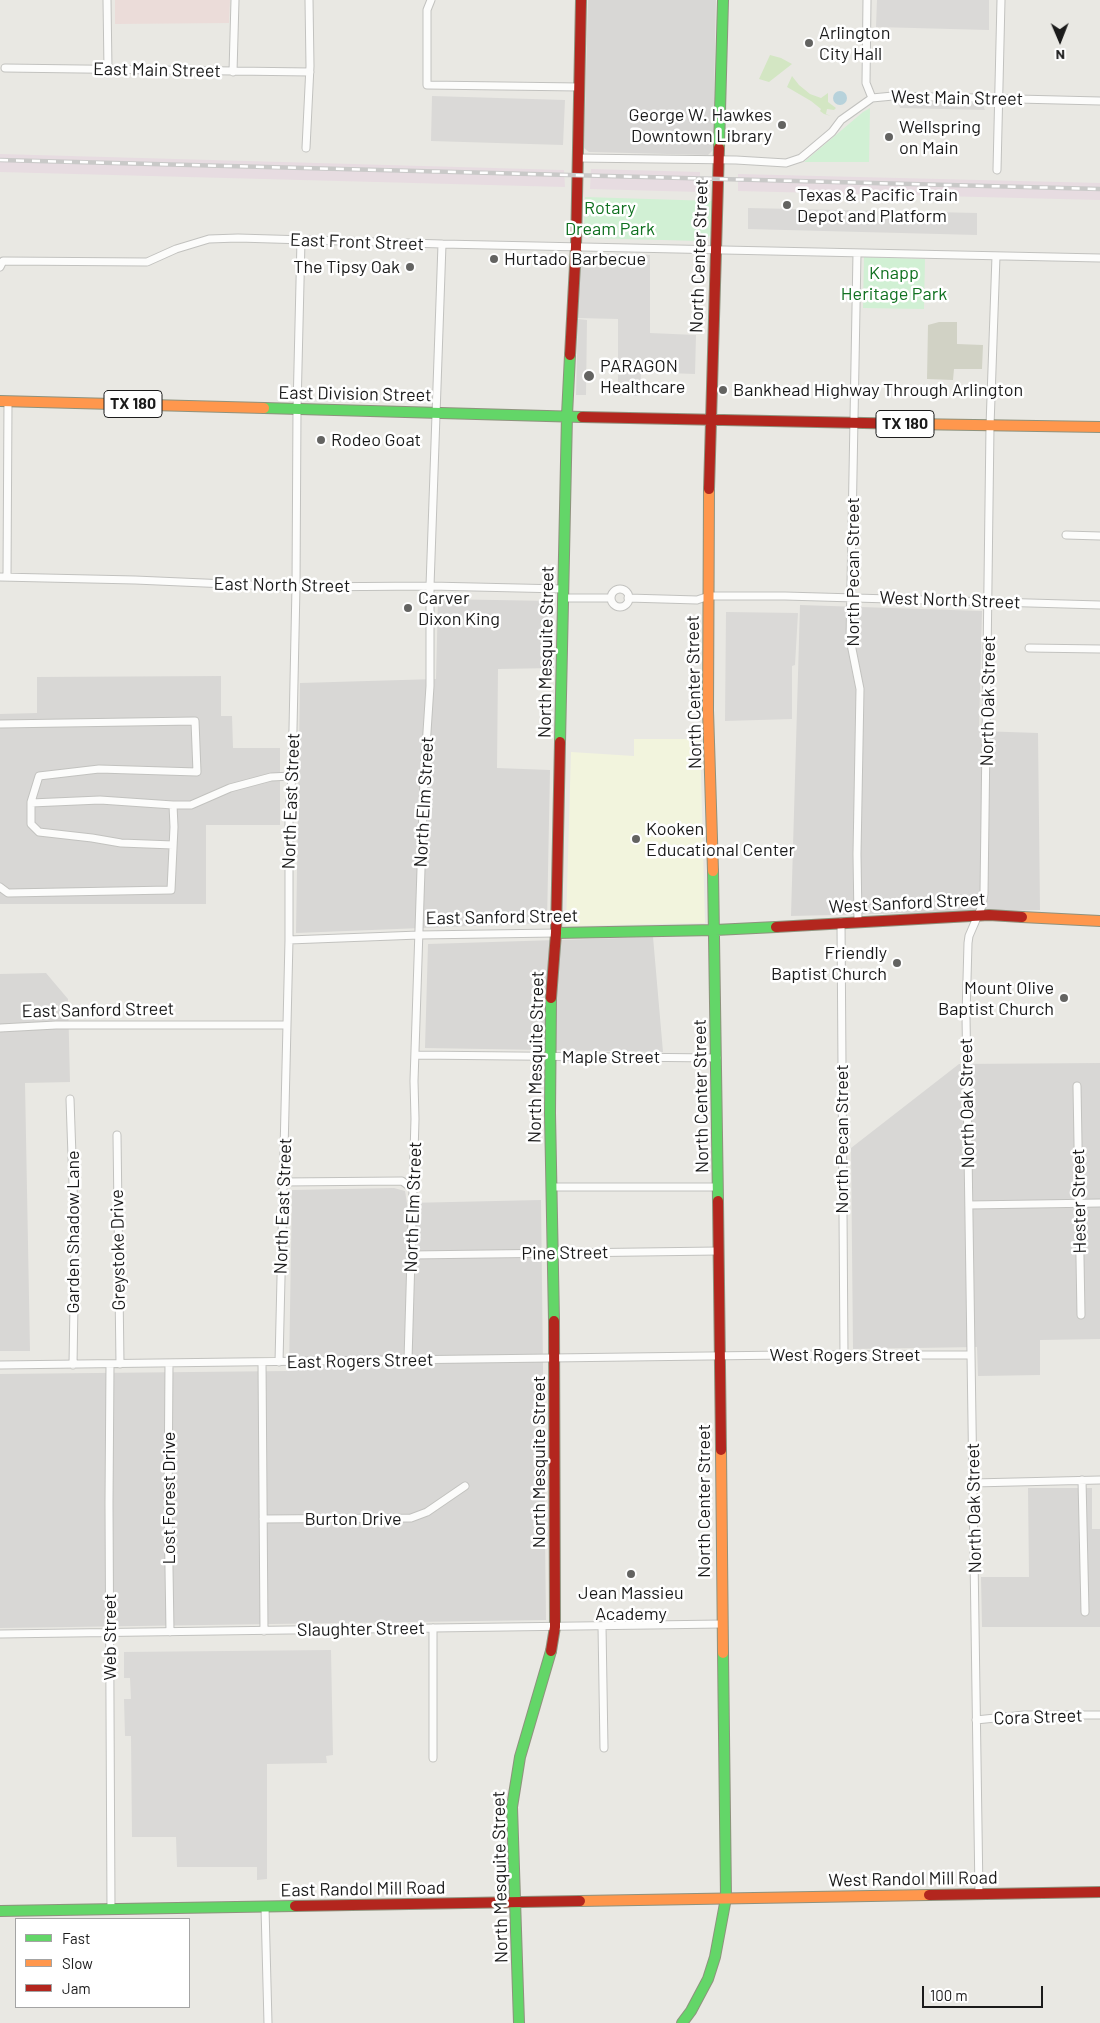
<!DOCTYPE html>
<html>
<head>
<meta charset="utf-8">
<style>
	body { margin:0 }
	#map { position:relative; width:1100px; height:2023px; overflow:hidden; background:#e9e8e3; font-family:Barlow,sans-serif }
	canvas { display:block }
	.legend { position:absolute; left:15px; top:1918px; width:175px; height:90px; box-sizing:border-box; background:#fff; border:1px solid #a4a4a4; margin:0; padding:6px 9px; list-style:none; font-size:15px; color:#1b1b1b }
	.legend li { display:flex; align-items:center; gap:10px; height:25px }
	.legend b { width:25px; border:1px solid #a4a4a4 }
	.north { position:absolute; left:1035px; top:15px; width:50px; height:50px; -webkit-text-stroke:4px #fff; paint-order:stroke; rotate:179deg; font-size:14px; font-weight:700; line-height:20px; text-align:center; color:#1b1b1b }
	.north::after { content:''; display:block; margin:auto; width:18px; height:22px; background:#1b1b1b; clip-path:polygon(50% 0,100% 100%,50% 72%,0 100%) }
	.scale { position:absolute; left:922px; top:1986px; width:121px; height:22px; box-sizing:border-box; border:2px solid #1b1b1b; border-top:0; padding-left:6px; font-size:15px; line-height:18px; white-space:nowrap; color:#1b1b1b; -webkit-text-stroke:4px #fff; paint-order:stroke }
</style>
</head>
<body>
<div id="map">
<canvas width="1100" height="2023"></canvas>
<ul class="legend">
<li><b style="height:6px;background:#63d668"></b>Fast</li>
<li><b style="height:6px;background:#ff974d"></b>Slow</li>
<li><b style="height:6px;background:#b3261e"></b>Jam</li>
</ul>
<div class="north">N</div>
<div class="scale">100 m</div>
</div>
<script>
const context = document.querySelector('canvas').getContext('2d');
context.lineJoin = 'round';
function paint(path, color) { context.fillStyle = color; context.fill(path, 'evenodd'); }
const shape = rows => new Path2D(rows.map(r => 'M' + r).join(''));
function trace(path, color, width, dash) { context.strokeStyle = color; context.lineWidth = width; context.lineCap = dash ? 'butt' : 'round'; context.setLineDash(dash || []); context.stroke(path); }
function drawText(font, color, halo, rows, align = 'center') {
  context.font = font + ' Barlow,sans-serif'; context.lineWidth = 5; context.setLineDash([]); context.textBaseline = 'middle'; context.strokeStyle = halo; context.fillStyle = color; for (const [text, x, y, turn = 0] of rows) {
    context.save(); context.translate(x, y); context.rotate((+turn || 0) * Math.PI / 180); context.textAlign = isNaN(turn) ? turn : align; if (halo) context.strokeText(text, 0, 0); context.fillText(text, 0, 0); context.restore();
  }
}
paint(shape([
	[588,0,716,0,713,150,708,155,589,152,584,148],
	[438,599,552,601,554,668,498,669,497,768,550,770,547,923,296,933,300,683,436,679],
	[800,605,982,611,979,731,1038,733,1040,910,791,916],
	[221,676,221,716,232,716,233,748,280,748,280,825,206,825,206,904,0,904,0,714,37,713,37,677],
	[653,937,663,1052,425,1048,428,944],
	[46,973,68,999,70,1082,25,1083,30,1351,0,1351,0,974],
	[1100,1063,1100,1339,1040,1340,1040,1375,978,1376,977,1347,853,1349,851,1148,959,1064],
	[394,1188,405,1191,407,1203,541,1200,546,1620,0,1628,0,1374,289,1371,292,1190],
	[1028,1488,1092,1488,1092,1529,1100,1529,1100,1627,982,1627,981,1577,1029,1577]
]), '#d8d7d5');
paint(shape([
	[115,0,230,0,229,23,115,24]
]), '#ebdcd9');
paint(shape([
	[0,154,564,170,565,187,0,172],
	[591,169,700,172,700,192,590,189],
	[738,174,1100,183,1100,200,738,191]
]), '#e7dce1');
paint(shape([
	[634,739,700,739,705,923,566,926,571,752,634,756]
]), '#f2f4dd');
paint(shape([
	[939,322,957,322,957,344,983,345,982,369,954,369,953,380,927,379,928,325]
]), '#d1d2c5');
paint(shape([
	[770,55,781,58,792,64,769,82,759,79],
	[792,76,799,85,810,94,821,98,828,93,828,102,836,108,834,110,827,109,826,114,831,116,824,114,820,111,821,109,811,101,787,87]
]), '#d3e6c3');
paint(shape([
	[870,108,869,162,804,162,863,112],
	[585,197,713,201,711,234,706,240,699,241,589,238,586,236,584,229],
	[864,257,925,259,924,309,863,308]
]), '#d1f0d4');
paint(shape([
	[877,0,989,0,989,30,876,27],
	[432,96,565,100,563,145,431,141],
	[898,102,982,103,985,110,900,108],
	[748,208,977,213,977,235,748,229],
	[580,253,650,255,650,333,696,335,695,374,641,372,640,396,618,395,618,319,578,318],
	[578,319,587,320,586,395,576,395],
	[726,612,798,613,795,665,792,666,792,719,725,721],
	[331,1650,333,1755,326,1756,327,1763,267,1764,267,1879,257,1880,257,1867,177,1867,176,1837,132,1837,131,1736,125,1736,124,1699,131,1699,130,1678,124,1678,124,1652]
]), '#dad9d7');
paint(shape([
	'833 98a7 7 0 1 1 14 0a7 7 0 1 1-14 0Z'
]), '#b7d2db');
const street = shape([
	[107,0,108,69],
	[431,0,427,10,427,85,579,87],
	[867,0,866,83,872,98],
	[5,68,310,72],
	[233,72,235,0],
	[306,148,310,66,309,0],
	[578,158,736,160,786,163,801,158,832,132,841,120,872,98,893,96,1100,101],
	[997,170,1001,0],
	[857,253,850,639,860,689,857,854,858,921],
	[0,267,3,261,147,262,176,249,209,239,238,238,442,244,1100,258],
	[1066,535,1100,536],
	[0,577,135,580,296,587,430,586,563,589],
	[7,577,8,401],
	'611 598a9 9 0 1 1 18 0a9 9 0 1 1-18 0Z',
	[563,598,611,598],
	[628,598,697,600,709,596,785,596,1100,605],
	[1029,648,1100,649],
	[0,724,195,721,197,772,99,769,39,776,31,802,31,824,39,832,92,838,121,843,173,845],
	[31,803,100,800,173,805],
	[0,887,8,893,171,890,174,827,173,805,191,805,230,788,271,777,292,776],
	[841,922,844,1356],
	[289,940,419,935,556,933],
	[0,1028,56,1025,287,1025],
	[415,1055,717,1058],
	[1077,1086,1081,1315],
	[70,1099,75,1242,73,1365],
	[117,1135,120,1364],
	[283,1182,402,1181,413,1189],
	[551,1187,718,1187],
	[969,1205,1100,1203],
	[411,1255,718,1251],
	[408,1360,415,1119,414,1081,424,778,430,686,430,586,442,244],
	[262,1362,264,1631],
	[279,1362,289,940,289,814,292,776,296,587,297,409,301,240],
	[169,1363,168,1505,170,1632],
	[110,1364,109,1503,111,1910],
	[0,1365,787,1355,971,1355],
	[1082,1480,1085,1612],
	[973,1483,1100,1480],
	[263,1519,411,1518,427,1512,465,1486],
	[602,1626,604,1748],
	[433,1628,433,1758],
	[0,1634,722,1624],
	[976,1720,1024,1715,1100,1715],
	[979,1894,966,1016,968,943,969,936,982,906,984,894,990,426,996,256],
	[265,1907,268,2023]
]);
const fast = shape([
	[719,148,723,0],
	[264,408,582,417],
	[560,742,567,415,570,355],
	[713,871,718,1201],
	[556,933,715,930,776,927],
	[551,998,550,1113,554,1321],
	[0,1911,295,1906],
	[519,2023,512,1807,520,1757,551,1651],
	[682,2023,691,2011,708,1979,715,1957,726,1898,723,1653]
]);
const slow = shape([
	[0,401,264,408],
	[911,424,1100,427],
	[709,489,708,710,713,871],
	[1022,917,1100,921],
	[721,1450,723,1653],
	[580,1901,929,1895]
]);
const jam = shape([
	[570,355,576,247,581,0],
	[582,417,911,424],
	[709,489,719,148],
	[776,927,989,915,1022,917],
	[551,998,556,933,560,742],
	[718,1201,721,1450],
	[551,1651,555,1627,554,1321],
	[929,1895,1100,1892],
	[295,1906,580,1901]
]);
trace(street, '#c2c2bf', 9);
trace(fast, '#8e927d', 12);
trace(slow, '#8e927d', 12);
trace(jam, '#8e927d', 12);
trace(street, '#fcfcfb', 7);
trace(fast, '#63d668', 10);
trace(slow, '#ff974d', 10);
trace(jam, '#b3261e', 10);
const rail = shape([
	[0,160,1100,189]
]);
trace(rail, '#c9c9c8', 4.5);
trace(rail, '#fff', 2.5, [8]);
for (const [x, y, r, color] of [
	[809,43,5,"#636361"],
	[782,125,5,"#636361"],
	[889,137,5,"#636361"],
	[787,205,5,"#636361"],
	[494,259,5,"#636361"],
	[410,267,5,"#636361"],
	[589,376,6,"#636361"],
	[723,390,5,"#636361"],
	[321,440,5,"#636361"],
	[408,608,5,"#636361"],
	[636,839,5,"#636361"],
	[897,963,5,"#636361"],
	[1064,998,5,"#636361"],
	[631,1574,5,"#636361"]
]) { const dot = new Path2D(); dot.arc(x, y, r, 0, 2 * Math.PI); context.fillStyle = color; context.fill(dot); trace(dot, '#fff', 2); }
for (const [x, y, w] of [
	[133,404,58],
	[905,424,58]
]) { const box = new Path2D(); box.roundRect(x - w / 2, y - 13.5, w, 27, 4); context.fillStyle = '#fff'; context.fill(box); trace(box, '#1b1b1b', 1); }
drawText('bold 16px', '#1b1b1b', null, [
	["TX 180",133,404],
	["TX 180",905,424]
]);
drawText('18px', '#1b1b1b', '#fff', [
	["Arlington",819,33],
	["City Hall",819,54],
	["George W. Hawkes",772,115,"right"],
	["Downtown Library",772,136,"right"],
	["Wellspring",899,127],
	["on Main",899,148],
	["Texas & Pacific Train",797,195],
	["Depot and Platform",797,216],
	["Hurtado Barbecue",504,259],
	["The Tipsy Oak",400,267,"right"],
	["PARAGON",600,366],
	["Healthcare",600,387],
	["Bankhead Highway Through Arlington",733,390],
	["Rodeo Goat",331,440],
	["Carver",418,598],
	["Dixon King",418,619],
	["Kooken",646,829],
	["Educational Center",646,850],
	["Friendly",887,953,"right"],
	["Baptist Church",887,974,"right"],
	["Mount Olive",1054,988,"right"],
	["Baptist Church",1054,1009,"right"],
	["Jean Massieu",631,1593,"center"],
	["Academy",631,1614,"center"]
], 'left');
drawText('18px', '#1b1b1b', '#fff', [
	["East Main Street",157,70,1],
	["West Main Street",957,98,1],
	["East Front Street",357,242,2],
	["North Center Street",699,256,-88],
	["East Division Street",355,394,1],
	["North Pecan Street",853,572,-90],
	["East North Street",282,585,1],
	["West North Street",950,600,2],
	["North Mesquite Street",546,652,-89],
	["North Center Street",694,692,-91],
	["North Oak Street",988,701,-89],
	["North East Street",291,801,-88],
	["North Elm Street",424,802,-87],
	["West Sanford Street",907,903,-3],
	["East Sanford Street",502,917,-1],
	["East Sanford Street",98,1010,-1],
	["North Mesquite Street",536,1057,-89],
	["Maple Street",611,1057],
	["North Center Street",701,1096,-91],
	["North Oak Street",967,1103,-91],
	["North Pecan Street",842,1139,-90],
	["Hester Street",1079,1201,-91],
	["North East Street",283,1206,-88],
	["North Elm Street",413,1207,-88],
	["Garden Shadow Lane",73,1232,-90],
	["Greystoke Drive",118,1250,-91],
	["Pine Street",565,1253,-1],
	["West Rogers Street",845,1355],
	["East Rogers Street",360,1361,-1],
	["North Mesquite Street",539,1462,-90],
	["Lost Forest Drive",169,1498,-90],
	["North Center Street",704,1501,-90],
	["North Oak Street",974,1508,-91],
	["Burton Drive",353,1519],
	["Slaughter Street",361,1629,-1],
	["Web Street",110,1637,-90],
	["Cora Street",1038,1717,-2],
	["North Mesquite Street",500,1877,-91],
	["West Randol Mill Road",913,1879,-1],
	["East Randol Mill Road",363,1889,-1]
]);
drawText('18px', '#107120', '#fff', [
	["Rotary",610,208],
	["Dream Park",610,229],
	["Knapp",894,273],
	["Heritage Park",894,294]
]);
</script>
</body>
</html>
